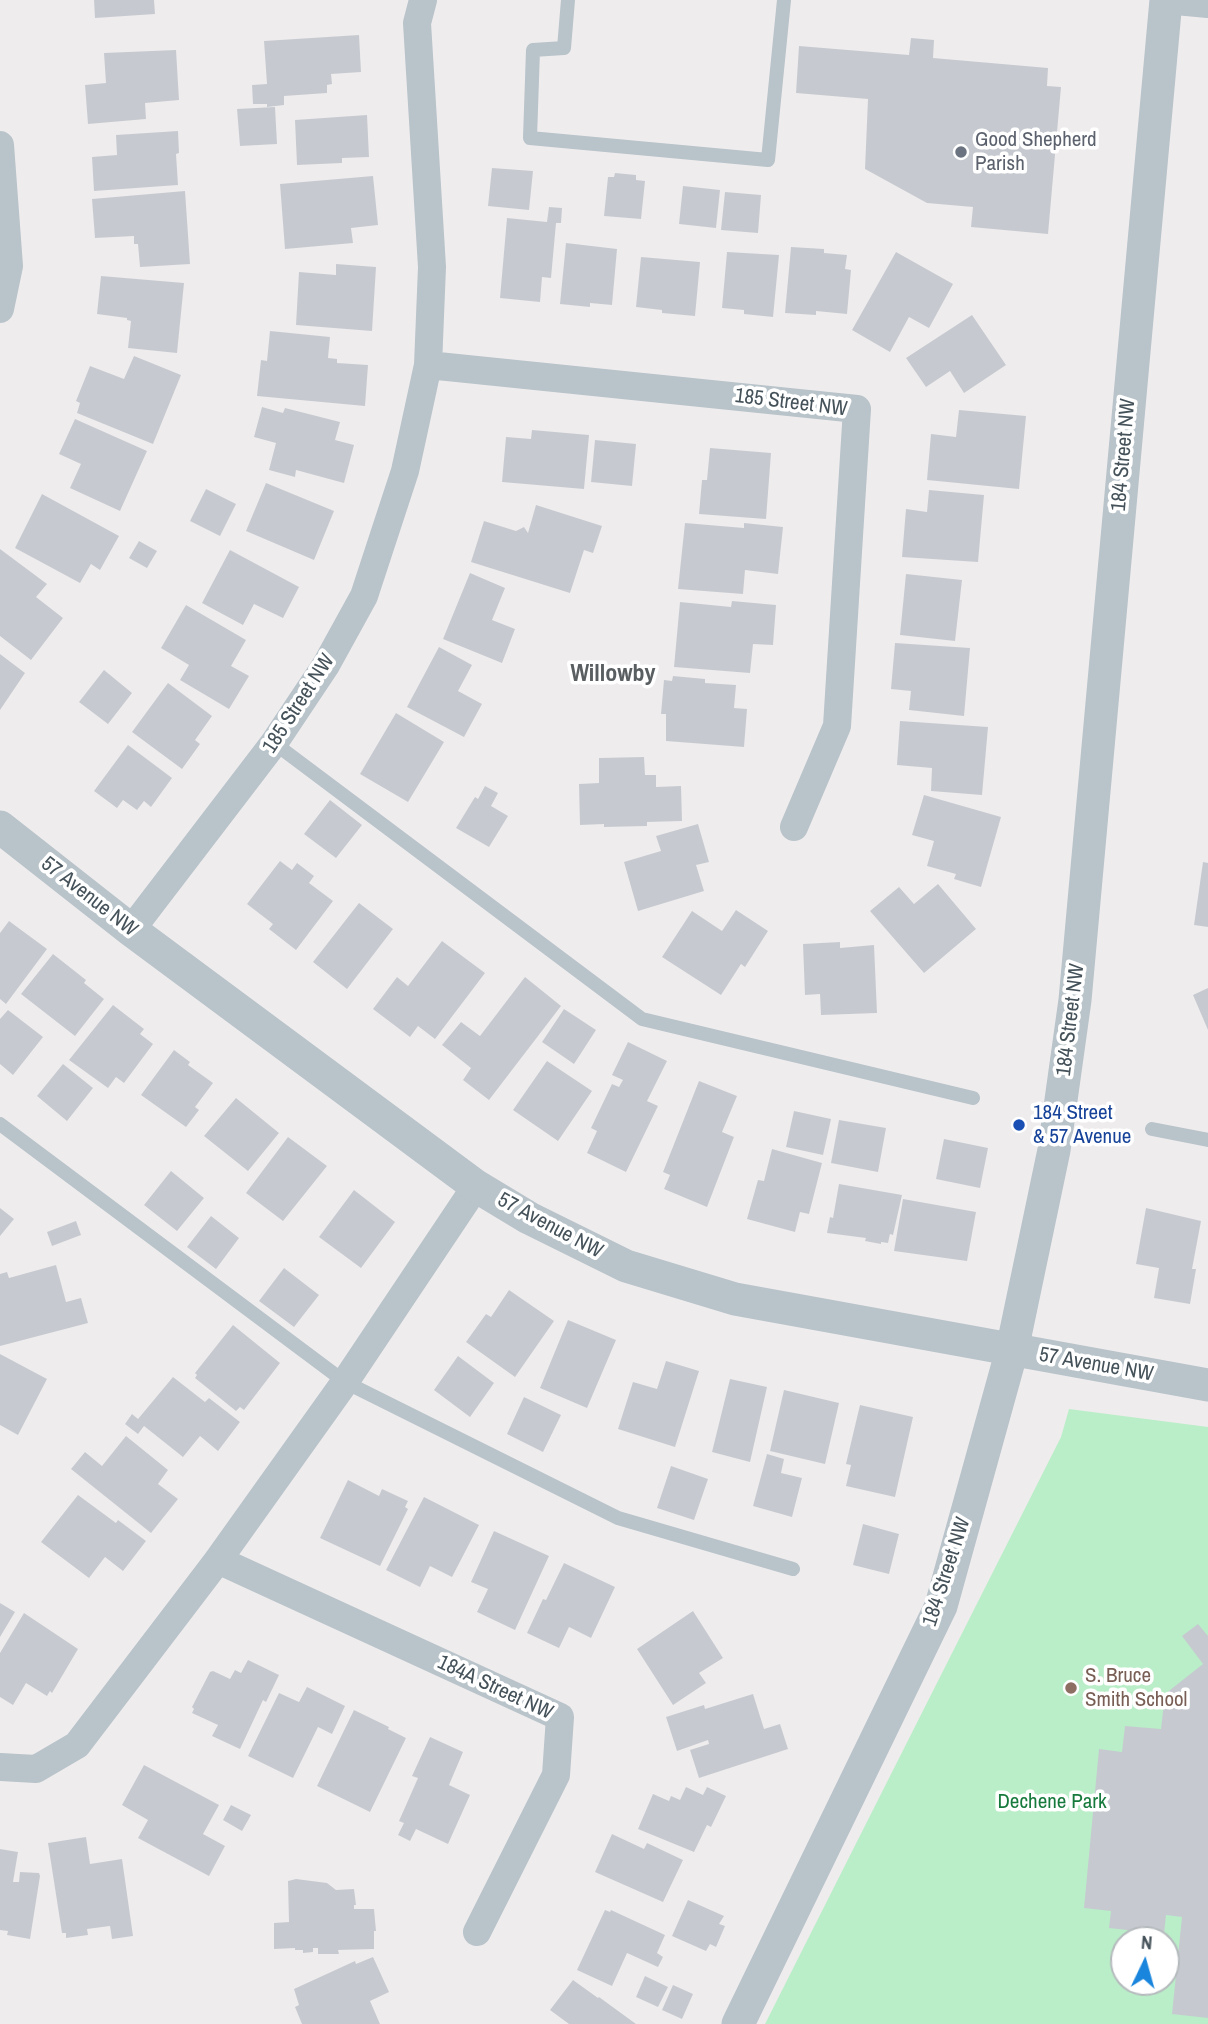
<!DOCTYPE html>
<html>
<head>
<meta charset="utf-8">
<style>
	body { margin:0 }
	#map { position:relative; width:1208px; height:2024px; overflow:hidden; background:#efeced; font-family:"Archivo Narrow",sans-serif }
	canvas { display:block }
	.north { position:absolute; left:1110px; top:1926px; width:70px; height:70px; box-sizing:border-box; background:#fff; border:2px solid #b5babd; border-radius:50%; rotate:5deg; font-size:19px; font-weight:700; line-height:28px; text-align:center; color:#45525a }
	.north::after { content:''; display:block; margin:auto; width:24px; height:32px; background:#1985dc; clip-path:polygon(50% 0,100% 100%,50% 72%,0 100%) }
</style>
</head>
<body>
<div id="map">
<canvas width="1208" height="2024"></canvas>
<div class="north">N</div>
</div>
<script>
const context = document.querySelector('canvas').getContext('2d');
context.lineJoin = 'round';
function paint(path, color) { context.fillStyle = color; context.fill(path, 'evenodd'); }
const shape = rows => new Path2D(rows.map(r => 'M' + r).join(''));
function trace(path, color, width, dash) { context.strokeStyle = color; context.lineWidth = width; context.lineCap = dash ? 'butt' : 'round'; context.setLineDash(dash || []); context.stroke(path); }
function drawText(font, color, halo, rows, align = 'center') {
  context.font = font + ' "Archivo Narrow",sans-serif'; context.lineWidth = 7; context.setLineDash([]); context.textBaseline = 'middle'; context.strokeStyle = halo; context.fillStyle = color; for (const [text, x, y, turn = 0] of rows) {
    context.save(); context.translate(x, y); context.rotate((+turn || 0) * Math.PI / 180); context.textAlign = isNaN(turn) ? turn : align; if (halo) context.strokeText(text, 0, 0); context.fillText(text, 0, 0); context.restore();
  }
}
paint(shape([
	[1069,1409,1208,1427,1208,2024,765,2024,1061,1437],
	[1124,1940,1166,1940,1166,1982,1124,1982]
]), '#baeec8');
paint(shape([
	[94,0,154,0,155,14,95,18],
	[359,35,361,72,331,74,332,84,327,85,327,93,284,96,284,105,267,107,267,104,253,104,252,85,267,84,264,41],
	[911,38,934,40,933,58,1048,68,1047,86,1061,87,1048,234,971,227,973,207,927,203,865,169,868,99,796,93,799,46,909,55],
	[176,50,179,100,145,103,146,119,88,124,85,85,106,83,104,53],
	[275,107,277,144,240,146,237,109],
	[367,115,369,157,342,158,342,163,297,165,295,120],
	[178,131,179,153,176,154,178,185,94,191,92,157,117,155,116,135],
	[492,168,533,171,529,210,488,206],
	[615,173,636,175,636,180,645,181,641,219,604,216,608,177,614,177],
	[373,176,378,225,351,228,353,243,285,249,280,184],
	[683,186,720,190,716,228,679,224],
	[185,191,190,264,140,267,138,244,134,244,134,236,95,238,92,199],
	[725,192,761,195,758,233,721,230],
	[549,207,562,208,561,223,556,223,551,278,542,277,540,302,500,298,507,218,547,222],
	[566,243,617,249,612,305,590,303,590,307,560,304],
	[791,247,824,249,824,253,847,255,845,269,851,270,847,314,816,311,816,315,785,313],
	[727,252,779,255,773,317,744,314,744,310,722,308],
	[896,252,953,284,929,328,909,317,890,352,852,330],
	[641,257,700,262,695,316,662,313,662,310,636,307],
	[336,264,376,267,372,331,296,325,299,272,336,275],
	[101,276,184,283,177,353,128,348,131,321,127,320,127,318,97,314],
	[972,315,1006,365,964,393,950,371,926,387,906,358],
	[270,331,330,337,328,358,337,359,337,363,368,365,365,406,257,396,261,360,267,361],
	[134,356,181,375,153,444,77,413,80,403,76,401,90,366,124,379],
	[262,407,283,413,285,408,340,422,335,440,354,445,344,483,296,470,295,477,269,470,276,443,254,437],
	[959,410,1026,416,1019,489,927,480,931,434,956,437],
	[75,419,147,451,120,511,70,488,81,464,59,454],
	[532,430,589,435,584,489,502,482,506,437,531,439],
	[595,440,636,444,632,486,591,482],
	[710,448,771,453,766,519,699,514,702,480,707,480],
	[266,483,334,511,314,560,246,531],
	[206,489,236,504,220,536,190,521],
	[929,490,984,495,978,562,902,557,906,509,927,512],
	[42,494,119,536,100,570,91,564,80,583,15,548],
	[536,505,602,526,593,553,584,550,570,593,471,562,484,521,516,531,524,527,528,533],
	[685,523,744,528,744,523,783,527,778,574,745,570,743,594,678,589],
	[139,541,157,551,147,568,129,558],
	[0,549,47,584,36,597,63,618,31,660,0,636],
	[230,550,299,587,283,618,254,604,243,625,202,603],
	[470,573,505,588,492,620,515,629,502,663,443,639],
	[906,574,962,580,955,641,900,635],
	[732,601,776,605,773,645,753,644,750,673,674,667,680,602,731,607],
	[186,605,246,640,231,666,249,676,229,709,180,680,189,665,161,648],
	[895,643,970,648,964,716,909,710,911,691,891,689],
	[439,647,472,665,458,691,482,704,464,737,407,707],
	[0,654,25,673,0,710],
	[104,670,132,693,108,724,79,702],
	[673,676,705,679,705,683,736,685,734,708,747,709,744,747,666,741,666,714,661,714,664,680,672,681],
	[168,683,212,716,195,740,200,744,182,769,132,732],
	[396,713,444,742,408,802,360,774],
	[900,721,988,727,982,795,931,791,932,768,897,765],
	[128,745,172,778,151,807,144,801,137,810,123,800,117,808,94,791],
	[644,757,645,775,656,775,656,787,681,786,682,821,647,822,647,826,604,827,604,824,580,825,579,784,599,783,599,758],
	[485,786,498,793,491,806,508,816,489,847,456,828,475,797,478,799],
	[924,795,1001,817,981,887,954,879,956,874,927,866,934,841,912,835],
	[330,800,362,825,336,858,304,834],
	[698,824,709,862,696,865,704,891,638,911,624,862,661,851,656,836],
	[280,861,292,870,297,863,314,876,309,883,333,901,296,950,269,929,273,924,247,904],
	[1203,862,1208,863,1208,927,1194,925],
	[938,884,976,929,924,973,870,911,899,887,914,904],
	[359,903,393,929,347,989,313,962],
	[736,910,768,931,745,967,741,964,721,995,662,957,692,911,722,931],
	[9,921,47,949,6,1004,0,999,0,933],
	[442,941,485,973,435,1039,418,1026,410,1037,373,1009,397,977,408,986],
	[840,942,840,948,874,945,877,1013,821,1015,820,994,805,995,803,944],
	[53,954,86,980,84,983,104,999,75,1036,21,994],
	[525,977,561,1006,489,1100,463,1080,471,1068,442,1045,461,1022,480,1036],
	[1208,988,1208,1030,1193,995],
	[113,1005,144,1029,140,1034,153,1044,124,1083,116,1077,108,1088,69,1060],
	[564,1009,596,1030,574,1064,542,1042],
	[8,1010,43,1037,13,1075,0,1064,0,1019],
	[628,1042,667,1061,647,1101,658,1106,626,1172,587,1153,597,1131,591,1128,612,1084,619,1087,623,1080,612,1075],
	[174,1050,190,1062,188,1065,213,1083,195,1107,199,1110,186,1127,141,1095],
	[547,1061,592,1091,558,1141,513,1110],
	[63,1064,93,1088,67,1121,37,1096],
	[699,1081,737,1096,722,1132,734,1137,707,1207,664,1189,670,1175,663,1172],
	[236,1098,279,1133,248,1171,204,1136],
	[794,1111,831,1119,823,1155,786,1147],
	[839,1120,886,1128,878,1172,831,1163],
	[288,1137,327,1166,283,1221,246,1193],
	[944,1139,988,1148,980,1188,936,1179],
	[772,1149,822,1163,809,1214,800,1212,795,1232,747,1219,758,1180,764,1181],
	[171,1171,204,1198,177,1231,144,1205],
	[839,1184,902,1195,893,1235,890,1234,888,1243,881,1242,881,1244,865,1241,866,1238,827,1233,830,1217,833,1218],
	[354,1190,395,1222,361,1268,319,1237],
	[903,1199,976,1212,967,1261,894,1251],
	[0,1208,14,1219,0,1236],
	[1146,1208,1201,1221,1192,1269,1196,1269,1190,1304,1154,1298,1159,1268,1136,1264],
	[211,1216,239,1238,216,1269,187,1247],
	[76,1221,81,1235,52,1246,47,1232],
	[56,1265,66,1302,81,1298,88,1323,0,1346,0,1274,7,1272,9,1278],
	[284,1268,319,1295,294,1327,259,1301],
	[509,1290,554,1321,515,1377,466,1342,486,1314,491,1317],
	[568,1320,616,1340,587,1408,540,1388],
	[233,1325,280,1363,244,1410,240,1407,236,1411,195,1378,197,1375,195,1373],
	[0,1354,47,1379,18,1435,0,1425],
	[458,1356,494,1383,470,1417,434,1390],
	[666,1361,699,1371,675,1447,618,1429,633,1382,657,1389],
	[173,1377,205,1402,209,1398,240,1422,218,1451,200,1436,183,1457,144,1426,138,1434,125,1424,132,1414,138,1419],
	[730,1379,767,1387,750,1462,712,1452],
	[784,1390,839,1403,825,1464,770,1451],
	[524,1397,561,1415,543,1452,507,1434],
	[860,1405,913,1417,895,1497,846,1486,851,1465,846,1464],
	[126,1436,168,1470,158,1484,178,1499,151,1533,71,1469,85,1452,102,1466],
	[767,1454,784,1459,781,1473,802,1478,792,1517,753,1506],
	[671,1466,708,1479,694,1520,657,1508],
	[348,1480,379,1496,382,1489,408,1501,405,1507,408,1509,380,1566,320,1538],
	[78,1495,116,1523,118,1520,146,1541,123,1571,105,1557,89,1578,41,1542],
	[424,1497,479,1525,452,1577,430,1566,420,1587,386,1570],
	[863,1524,899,1534,889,1574,853,1565],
	[494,1531,549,1556,515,1630,477,1612,488,1589,471,1582],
	[564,1563,615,1587,591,1638,569,1627,559,1648,527,1633,543,1599,546,1600],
	[0,1603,15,1612,0,1637],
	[693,1611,723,1658,699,1673,706,1683,673,1705,637,1649],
	[24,1613,78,1649,52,1693,50,1691,47,1696,26,1683,13,1705,0,1697,0,1653],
	[1198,1624,1208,1636,1208,2018,1172,2014,1182,1917,1166,1915,1164,1934,1109,1928,1111,1911,1084,1908,1099,1749,1122,1752,1125,1726,1161,1729,1165,1694,1203,1664,1182,1636],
	[248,1660,279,1675,266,1702,263,1700,240,1749,212,1736,218,1725,192,1713,194,1709,192,1707,210,1672,213,1671,230,1679,235,1670,241,1673],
	[307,1687,345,1706,332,1734,318,1727,293,1778,248,1756,279,1693,299,1702],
	[753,1694,764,1729,780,1724,788,1749,699,1778,690,1750,709,1744,708,1740,677,1751,666,1717,704,1705,705,1709],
	[354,1710,389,1727,388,1729,406,1738,370,1812,317,1786],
	[430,1737,463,1752,449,1785,470,1795,448,1844,416,1829,410,1841,398,1835,404,1823,399,1821,418,1778,412,1776],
	[144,1765,219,1805,203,1834,225,1846,209,1876,138,1838,148,1820,122,1805],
	[686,1787,703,1795,707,1787,726,1796,711,1827,707,1825,694,1852,638,1829,653,1794,669,1801,671,1796,680,1800],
	[231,1805,251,1815,242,1831,223,1820],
	[612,1834,644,1849,647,1843,683,1860,663,1902,595,1872],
	[86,1837,90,1864,122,1859,133,1936,112,1939,110,1926,87,1929,88,1935,66,1938,66,1933,62,1933,48,1843],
	[0,1849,18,1852,13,1882,19,1882,20,1872,39,1873,40,1876,30,1939,7,1935,8,1931,0,1930],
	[296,1879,327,1883,336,1890,354,1889,356,1905,354,1905,354,1909,374,1909,376,1931,374,1931,374,1949,338,1950,339,1954,318,1954,318,1948,313,1948,313,1952,303,1953,303,1950,295,1950,295,1948,274,1949,274,1923,289,1922,288,1881],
	[688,1900,724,1916,719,1924,725,1926,716,1947,710,1944,706,1951,672,1936],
	[605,1910,610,1912,611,1910,665,1935,657,1953,663,1957,658,1967,627,1953,612,1986,577,1970],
	[373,1957,389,1992,370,2001,380,2024,302,2024,295,2007,299,2005,294,1989,355,1961,356,1964],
	[645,1976,668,1987,658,2007,636,1997],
	[573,1980,598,1998,599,1997,636,2024,569,2024,550,2010],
	[673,1985,693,1994,682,2019,662,2010]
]), '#c6cad0');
trace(shape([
	[568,0,564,48,533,50,530,138,768,160,784,0],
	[274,743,642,1019,973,1098],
	[0,1124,345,1382,618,1518,793,1569],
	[1152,1129,1208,1140]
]), '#b8c3ca', 14);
trace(shape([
	[1165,0,1208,4],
	[0,145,9,266,0,309],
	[428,365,857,409,837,726,794,827],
	[131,930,274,743,326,665,364,596,405,471,428,365,432,267,417,23,423,0],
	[218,1560,560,1717,556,1775,477,1932],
	[0,1767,36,1769,77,1745,218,1560,345,1382,476,1186]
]), '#b8c3ca', 28);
trace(shape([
	[0,827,131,930,476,1186,529,1218,626,1266,735,1299,1208,1385],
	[738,2024,941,1606,1012,1350,1054,1150,1075,1000,1166,0]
]), '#b8c3ca', 33);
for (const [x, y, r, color] of [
	[961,152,7,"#6b7280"],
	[1019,1125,7,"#1a4fb4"],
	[1071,1688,7,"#8d6e63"]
]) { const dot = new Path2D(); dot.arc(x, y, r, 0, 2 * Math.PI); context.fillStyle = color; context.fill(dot); trace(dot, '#fff', 2.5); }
drawText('21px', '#5b616d', '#fff', [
	["Good Shepherd",975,140],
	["Parish",975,164]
], 'left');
drawText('21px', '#45525a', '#fff', [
	["185 Street NW",791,403,7],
	["184 Street NW",1124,455,-85],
	["185 Street NW",299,704,-57],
	["57 Avenue NW",89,897,38],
	["184 Street NW",1071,1020,-83],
	["57 Avenue NW",550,1226,28],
	["57 Avenue NW",1096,1365,10],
	["184 Street NW",947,1572,-72],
	["184A Street NW",495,1688,25]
]);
drawText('21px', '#164399', '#fff', [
	["184 Street",1033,1113],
	["& 57 Avenue",1033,1137]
], 'left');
drawText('21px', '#785e54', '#fff', [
	["S. Bruce",1085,1676],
	["Smith School",1085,1700]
], 'left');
drawText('21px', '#177a3d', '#fff', [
	["Dechene Park",1052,1802]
]);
drawText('bold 24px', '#595e61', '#fff', [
	["Willowby",613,675]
]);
</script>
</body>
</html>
